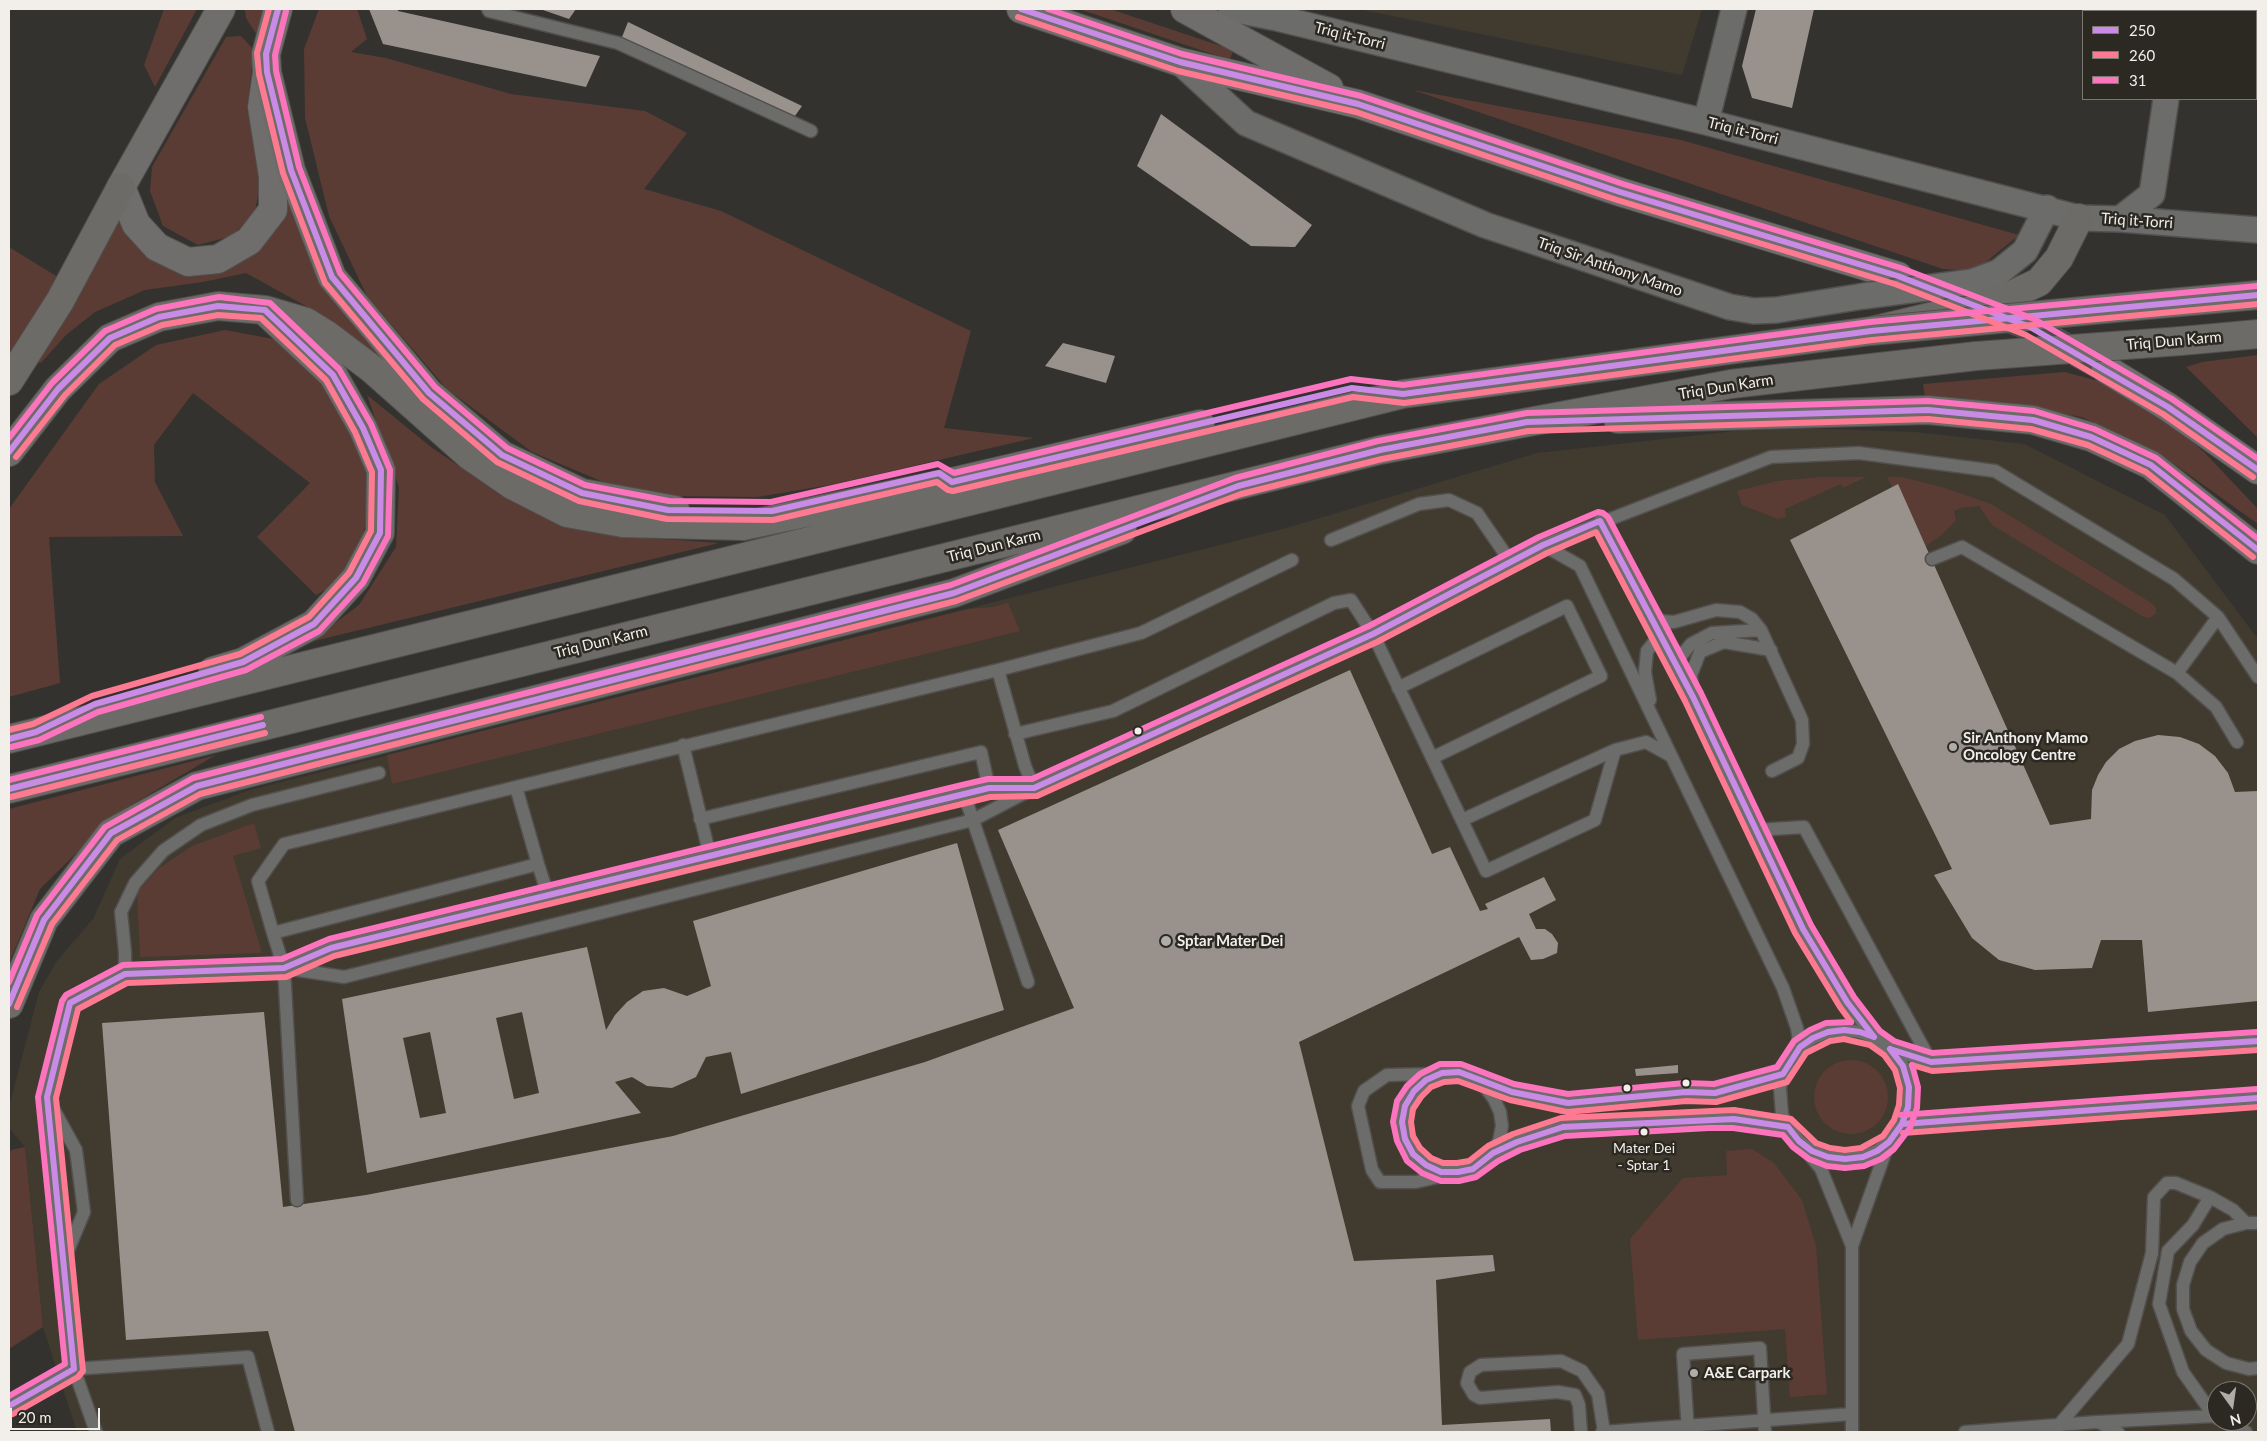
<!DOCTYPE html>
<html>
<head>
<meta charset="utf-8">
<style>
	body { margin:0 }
	#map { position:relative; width:2267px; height:1441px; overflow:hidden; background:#34322f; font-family:Lato,sans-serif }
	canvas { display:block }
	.frame { position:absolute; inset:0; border:10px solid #f2efeb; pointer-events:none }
	.legend { position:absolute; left:2082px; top:10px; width:175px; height:90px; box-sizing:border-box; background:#2c2822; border:1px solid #7b7872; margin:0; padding:6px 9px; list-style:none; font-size:15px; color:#f2efeb }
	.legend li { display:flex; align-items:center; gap:10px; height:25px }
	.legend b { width:25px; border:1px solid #7b7872 }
	.north { position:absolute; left:2207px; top:1381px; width:50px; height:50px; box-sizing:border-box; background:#2c2822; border:1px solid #7b7872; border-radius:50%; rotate:166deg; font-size:14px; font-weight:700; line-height:20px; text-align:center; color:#f2efeb }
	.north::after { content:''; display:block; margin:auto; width:18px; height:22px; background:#b0ada9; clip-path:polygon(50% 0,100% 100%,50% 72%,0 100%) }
	.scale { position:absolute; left:10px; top:1408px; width:90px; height:22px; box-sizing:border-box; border:2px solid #f2efeb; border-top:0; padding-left:6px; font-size:15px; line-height:18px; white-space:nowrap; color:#f2efeb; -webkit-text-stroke:4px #2c2822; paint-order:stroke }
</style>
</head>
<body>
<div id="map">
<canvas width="2267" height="1441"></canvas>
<div class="frame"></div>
<ul class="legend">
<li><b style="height:6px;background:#ca8be6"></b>250</li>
<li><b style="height:6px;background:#fe7a93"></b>260</li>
<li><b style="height:6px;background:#fc73be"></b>31</li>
</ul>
<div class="north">N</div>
<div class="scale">20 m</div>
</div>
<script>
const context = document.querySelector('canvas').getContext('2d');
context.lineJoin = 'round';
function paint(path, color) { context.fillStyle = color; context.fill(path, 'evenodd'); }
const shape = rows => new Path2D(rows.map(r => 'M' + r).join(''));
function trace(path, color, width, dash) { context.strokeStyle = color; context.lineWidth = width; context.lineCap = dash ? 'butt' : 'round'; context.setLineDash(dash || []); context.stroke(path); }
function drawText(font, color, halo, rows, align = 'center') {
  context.font = font + ' Lato,sans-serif'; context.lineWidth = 5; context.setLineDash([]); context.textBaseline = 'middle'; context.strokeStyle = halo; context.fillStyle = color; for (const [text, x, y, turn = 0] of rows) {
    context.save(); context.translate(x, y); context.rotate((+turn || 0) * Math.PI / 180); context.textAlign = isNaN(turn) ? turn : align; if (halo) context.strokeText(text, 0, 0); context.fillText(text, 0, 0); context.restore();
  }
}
paint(shape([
	[1358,9,1702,9,1682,75],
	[1771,427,1915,432,2024,444,2165,515,2258,639,2258,1432,77,1432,43,1327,25,1147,9,1128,9,1107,39,992,56,962,93,919,120,859,175,818,250,790,1283,529,1537,453],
	[2217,1391,2247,1391,2247,1421,2217,1421]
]), '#413a2f');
paint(shape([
	[164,9,197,9,155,87,144,65],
	[245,9,269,9,258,37,246,18],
	[319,9,357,9,367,39,351,52,386,58,511,94,645,111,687,133,644,189,721,211,971,331,944,428,1034,438,835,484,758,497,669,496,608,484,532,452,447,389,367,296,329,216,305,118,304,49],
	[1079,9,1110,9,1233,50,1230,60],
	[241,36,254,50,247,109,261,178,255,212,232,236,198,245,163,226,150,191,152,167,226,37],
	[1413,90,1681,140,2019,235,1975,271,1943,269],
	[286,194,392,365,387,370,324,316,246,273,203,282,145,290,95,312,66,335,41,363,36,362,117,219,128,234,220,269,244,260,265,242],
	[9,247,61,279,9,364],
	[225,330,279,340,329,377,364,442,374,490,361,543,340,582,316,595,257,537,310,483,193,393,154,445,155,482,183,536,49,537,60,683,9,697,9,509,99,384,156,345],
	[2258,355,2258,438,2186,367,2202,362],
	[2065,372,2132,390,2205,453,2258,509,2258,524,2163,456,2082,417,1985,401,1925,396,1923,384],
	[367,395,431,447,501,495,568,524,635,537,719,543,310,642,359,605,396,547,399,487],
	[1820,477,1866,477,1843,488,1841,484,1785,509,1786,517,1778,519,1742,505,1737,491,1777,481],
	[1887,477,1901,477,1942,487,1991,504,2153,604,2156,608,2156,614,2149,618,2144,617,1992,525,1979,506,1961,508,1954,511,1956,520,1943,534,1923,548],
	[1008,603,1020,631,392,784,387,755,968,609,993,607],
	[216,755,117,813,40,889,9,963,9,809],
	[254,823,261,848,233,856,262,953,140,957,137,892,158,869,192,846],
	'1814 1097a37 37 0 1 1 74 0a37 37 0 1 1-74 0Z',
	[25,1147,43,1327,9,1349,9,1156,11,1150],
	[1752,1149,1774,1163,1802,1200,1816,1246,1827,1394,1790,1397,1785,1329,1638,1340,1630,1239,1683,1178,1727,1175,1726,1151]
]), '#5a3c34');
paint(shape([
	[369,9,398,9,398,11,600,56,586,87,383,44],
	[540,9,576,9,569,19],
	[1756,9,1814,9,1792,108,1752,98,1742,66],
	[628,22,802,106,792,120,620,42],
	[1161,114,1312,225,1295,247,1251,246,1137,166],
	[1063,343,1115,356,1106,383,1045,366],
	[1898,484,2050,825,2091,819,2092,790,2098,775,2106,762,2119,749,2135,741,2158,735,2180,737,2199,744,2215,756,2228,773,2235,792,2258,791,2258,1001,2148,1012,2142,940,2101,940,2092,968,2035,970,1999,960,1972,938,1934,875,1952,869,1790,540],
	[1350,670,1432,854,1450,847,1480,911,1488,909,1485,904,1544,877,1556,900,1529,914,1536,929,1545,929,1552,934,1558,943,1557,953,1543,959,1531,960,1519,937,1299,1042,1354,1261,1493,1255,1495,1271,1436,1280,1442,1425,1550,1419,1551,1432,295,1432,268,1331,126,1340,102,1023,264,1012,283,1207,366,1195,673,1136,700,1128,925,1062,1074,1008,998,830],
	[957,843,1004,1010,741,1094,731,1052,706,1057,696,1077,672,1088,647,1086,632,1077,615,1082,641,1113,367,1173,342,999,587,947,606,1030,615,1015,627,1002,643,991,664,988,687,996,711,986,693,921],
	[522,1012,539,1093,514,1099,496,1018],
	[430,1032,446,1113,420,1118,403,1038],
	[1678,1065,1678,1073,1636,1076,1635,1069],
	[1667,1146,1667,1150,1653,1151,1652,1147]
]), '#99928c');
trace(shape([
	[2001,316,2030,327,2106,369]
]), '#504e4b', 28, [28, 14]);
const service = shape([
	[488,9,489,11,618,43,811,131],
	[1600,521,1693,697,1803,929,1847,1002,1874,1037,1890,1049,1903,1066,1909,1087,1908,1107,1902,1124,1889,1142,1877,1151,1863,1157,1845,1159,1828,1157,1812,1151,1799,1141,1788,1127,1782,1115,1780,1088,1783,1074,1790,1060,1800,1047,1813,1038,1828,1032,1844,1030,1860,1032,1874,1037],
	[1331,540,1419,504,1449,500,1477,513,1510,561],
	[1543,545,1580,566,1783,988,1797,1028,1800,1047],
	[1932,559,1962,547,2177,673,2216,707,2237,742],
	[1648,611,1661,621,1674,622,1716,610,1740,612,1752,619,1761,630,1712,633,1691,644,1675,663],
	[1761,630,1802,720,1803,744,1798,758,1772,771],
	[2177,673,2218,617],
	[1398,688,1567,606,1601,676,1432,758],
	[1692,690,1691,675,1700,652,1724,642,1771,650],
	[1650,700,1645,672,1647,651,1665,629],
	[1015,734,1113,711,1334,603,1351,600,1373,634,1486,871,1595,820,1615,750],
	[683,745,710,856],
	[516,787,998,670],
	[1034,788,1025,766,998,670,1141,633,1292,560],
	[964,794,1028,982],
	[700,819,981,752,989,788],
	[1462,820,1615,750,1646,742,1671,756],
	[1757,830,1804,827,1931,1062],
	[538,864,548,895],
	[273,933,538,864,516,787,284,844,258,881,273,933,284,968,297,1200],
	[284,968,331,948,964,794,989,788,1031,788],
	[125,974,125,952,121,912,135,883,163,851,201,825,252,805,379,773],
	[1890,1049,1931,1062,2258,1041],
	[1437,1074,1387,1075,1364,1091,1358,1106,1372,1170,1380,1182,1416,1182,1451,1174],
	[1783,1074,1715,1093,1686,1092,1568,1103,1512,1092,1459,1072,1442,1073,1426,1080,1414,1091,1405,1106,1402,1122,1405,1139,1413,1154,1426,1165,1441,1172,1458,1172,1473,1169,1493,1153,1517,1142,1563,1127,1642,1122,1734,1119,1788,1127],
	[1478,1083,1485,1087,1494,1099,1500,1112,1502,1126,1499,1141,1493,1153],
	[49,1101,76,1150,84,1212,64,1260],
	[1902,1124,2258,1098],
	[1804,1148,1821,1169,1852,1246,1889,1142],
	[2210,1197,2193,1225,2168,1251,2159,1304,2183,1372,2214,1416],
	[2258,1223,2246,1223,2223,1229,2203,1243,2190,1262,2183,1285,2183,1309,2191,1331,2206,1350,2226,1363,2249,1369,2258,1368],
	[1852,1246,1852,1432],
	[9,1406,74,1369,248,1357,268,1432],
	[2223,1421,2246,1432],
	[2100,1423,2118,1432],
	[2058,1426,2128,1344,2152,1253,2154,1197,2167,1183,2176,1183,2210,1197,2233,1210,2246,1223],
	[96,1432,74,1369,47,1097,70,1003,125,974,284,968,344,977,973,820,1034,788,1373,634,1543,545,1771,457,1859,453,1995,471,2174,579,2218,617,2258,677],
	[1581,1432,1579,1405,1575,1395,1558,1392,1480,1398,1474,1395,1467,1383,1470,1372,1481,1365,1561,1361,1582,1371,1598,1394,1604,1432],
	[1602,1432,1852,1414],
	[1688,1432,1683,1354,1760,1348,1765,1432],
	[1965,1432,2097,1422,2214,1416,2217,1418]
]);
const minor = shape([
	[1231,9,1277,18,1706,122,2079,218,2120,219,2258,230],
	[2179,11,2179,9],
	[1180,62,1246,123,1485,225,1730,307,1754,311,1777,310,1864,296],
	[1706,122,1734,9],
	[2120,219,2152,194,2166,99],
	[1972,282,1999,272,2025,251,2047,208]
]);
const secondary = shape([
	[221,9,121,187,136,224,157,247,188,262,218,259,249,241,273,210,273,176,262,107,267,72,266,54,278,9],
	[1021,9,1180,62,1358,104,1620,192,1898,276],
	[1185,9,1329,88],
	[2106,369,2168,407,2258,470]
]);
const trunk = shape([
	[267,72,291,170,332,277,429,393,502,455,582,493,675,510],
	[2136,306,2258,295],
	[2181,341,2258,334],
	[9,381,60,301,121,187],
	[1618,419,1928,410,2033,420,2091,437,2151,465,2258,550],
	[9,452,58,389,110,338,159,317,218,306,265,310,306,322,327,335,372,369,470,456,512,485,567,513,623,523,743,526,952,482,1200,424],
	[213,671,243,662,314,624,356,578,380,533,381,470,363,428,333,375,267,313],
	[9,739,1403,394,1871,331,1958,310,2009,296,2039,282,2059,258,2079,218],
	[9,789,1380,450,1731,384,1976,356],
	[9,1004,44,920,111,833,197,786,954,593,1122,530]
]);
trace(service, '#52504e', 15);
trace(minor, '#52504e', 28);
trace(secondary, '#52504e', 30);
trace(trunk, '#52504e', 30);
trace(service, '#6c6c6a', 12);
trace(minor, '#6c6c6a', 25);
trace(secondary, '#6f6e6c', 28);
trace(trunk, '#6c6b68', 28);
const minorBridge = shape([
	[1864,296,1972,282]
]);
const trunkBridge = shape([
	[1871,331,2136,306],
	[1976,356,2181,341]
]);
trace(minorBridge, '#52504e', 28, []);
trace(trunkBridge, '#52504e', 30, []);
trace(minorBridge, '#6c6c6a', 25);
trace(trunkBridge, '#6c6b68', 28);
trace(shape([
	[278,9,266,54,267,72,291,170,332,277,429,393,502,455,582,493,668,510,772,511,939,473,952,482,1352,388,1403,394,1871,331,2258,295],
	[1021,9,1180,62,1358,104,1620,192,1898,276,2030,327,2168,407,2258,470],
	[9,452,58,389,110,338,159,317,218,306,265,310,333,375,363,428,381,470,380,533,356,578,314,624,243,662,95,704,36,732,9,739],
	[9,789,263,725],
	[9,1004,44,920,111,833,197,786,954,593,1238,486,1380,450,1527,422,1928,410,2033,420,2091,437,2151,465,2258,550],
	[1874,1037,1860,1032,1844,1030,1828,1032,1813,1038,1800,1047,1783,1074,1715,1093,1686,1092,1568,1103,1512,1092,1459,1072,1442,1073,1426,1080,1414,1091,1405,1106,1402,1122,1405,1139,1413,1154,1426,1165,1441,1172,1458,1172,1473,1169,1493,1153,1517,1142,1563,1127,1734,1119,1788,1127,1799,1141,1812,1151,1828,1157,1845,1159,1863,1157,1877,1151,1889,1142,1902,1124,1908,1107,1909,1087,1903,1066,1890,1049],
	[1890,1049,1931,1062,2258,1041],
	[1902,1124,2258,1098],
	[9,1406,74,1369,47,1097,70,1003,125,974,284,968,331,948,989,788,1034,788,1373,634,1543,545,1600,521,1693,697,1803,929,1847,1002,1874,1037]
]), '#ca8be6', 6);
trace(shape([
	[269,9,257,53,259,74,283,173,325,283,423,399,497,462,579,501,667,519,773,520,937,482,948,490,953,491,1353,397,1404,403,1872,340,2258,304],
	[1018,17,1178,71,1356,112,1617,200,1895,284,2026,335,2163,414,2253,477],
	[9,730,33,724,92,696,240,654,309,617,349,573,371,531,372,472,355,432,326,380,261,318,218,315,162,325,115,345,65,395,16,457],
	[11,797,265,733],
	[17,1007,52,924,117,840,200,794,956,601,1241,494,1382,459,1528,431,1928,419,2031,429,2088,445,2146,472,2253,557],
	[1844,1039,1870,1045,1884,1055,1895,1070,1900,1088,1899,1105,1894,1120,1883,1136,1861,1148,1845,1150,1830,1148,1816,1143,1791,1119,1734,1110,1561,1118,1513,1134,1488,1146,1469,1161,1457,1163,1443,1163,1431,1158,1420,1148,1413,1136,1411,1122,1413,1109,1421,1097,1431,1087,1444,1082,1458,1081,1510,1100,1567,1112,1686,1101,1716,1102,1787,1082,1806,1053,1830,1041,1844,1039],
	[1912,1065,1932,1071,2258,1050],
	[1903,1133,2258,1107],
	[13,1414,78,1377,83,1371,56,1098,78,1009,127,983,286,977,334,956,966,803,990,797,1037,796,1377,642,1547,553,1596,532,1685,701,1795,933,1840,1007,1851,1022]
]), '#fe7a93', 6);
trace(shape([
	[1048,9,1182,54,1361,96,1623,184,1901,268,2034,319,2172,399,2258,459],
	[286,11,275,55,276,71,299,167,340,273,435,387,507,448,585,485,669,501,771,502,938,464,954,473,1351,379,1403,385,1870,322,2257,286],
	[9,438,52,383,105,331,156,309,219,297,270,303,339,369,371,424,390,470,388,536,363,583,319,631,246,670,98,712,39,740,11,747],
	[9,780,261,717],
	[9,982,37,915,105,827,193,778,951,585,1235,478,1378,441,1527,413,1928,401,2034,411,2094,429,2156,458,2258,539],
	[1851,1022,1826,1023,1810,1030,1794,1041,1777,1067,1714,1084,1685,1083,1568,1094,1514,1084,1461,1064,1440,1064,1420,1074,1407,1086,1397,1101,1393,1122,1397,1141,1407,1161,1422,1173,1441,1181,1459,1181,1476,1177,1498,1161,1520,1150,1565,1136,1709,1128,1733,1128,1783,1135,1793,1147,1809,1159,1827,1166,1845,1168,1864,1166,1881,1159,1894,1149,1910,1128,1917,1108,1918,1087,1912,1065],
	[1901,1115,2257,1089],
	[9,1396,65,1364,38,1097,62,1001,66,995,123,965,282,959,329,939,962,785,988,779,1032,779,1369,626,1539,537,1598,512,1603,513,1608,517,1701,693,1811,925,1854,997,1880,1031,1894,1041,1932,1053,2257,1032]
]), '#fc73be', 6);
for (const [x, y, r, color] of [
	[1138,731,4.5,"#f2efeb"],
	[1953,747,5,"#b0ada9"],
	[1166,941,6,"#b0ada9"],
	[1686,1083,4.5,"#f2efeb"],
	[1627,1088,4.5,"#f2efeb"],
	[1644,1132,4.5,"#f2efeb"],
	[1694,1373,5,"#b0ada9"]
]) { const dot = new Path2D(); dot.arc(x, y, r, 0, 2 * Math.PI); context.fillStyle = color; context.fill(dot); trace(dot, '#2c2822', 2); }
drawText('14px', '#f2efeb', '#2c2822', [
	["Mater Dei",1644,1148],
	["- Sptar 1",1644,1165]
]);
drawText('15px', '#f2efeb', '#2c2822', [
	["Triq it-Torri",1350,36,14],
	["Triq it-Torri",1743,131,14],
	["Triq it-Torri",2137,221,4],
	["Triq Sir Anthony Mamo",1610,267,19],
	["Triq Dun Karm",2174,341,-5],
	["Triq Dun Karm",1726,387,-9],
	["Triq Dun Karm",994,546,-14],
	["Triq Dun Karm",601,642,-14]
]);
drawText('bold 15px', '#f2efeb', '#2c2822', [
	["Sir Anthony Mamo",1963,738],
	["Oncology Centre",1963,755],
	["Sptar Mater Dei",1177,941],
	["A&E Carpark",1704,1373]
], 'left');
</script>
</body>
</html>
